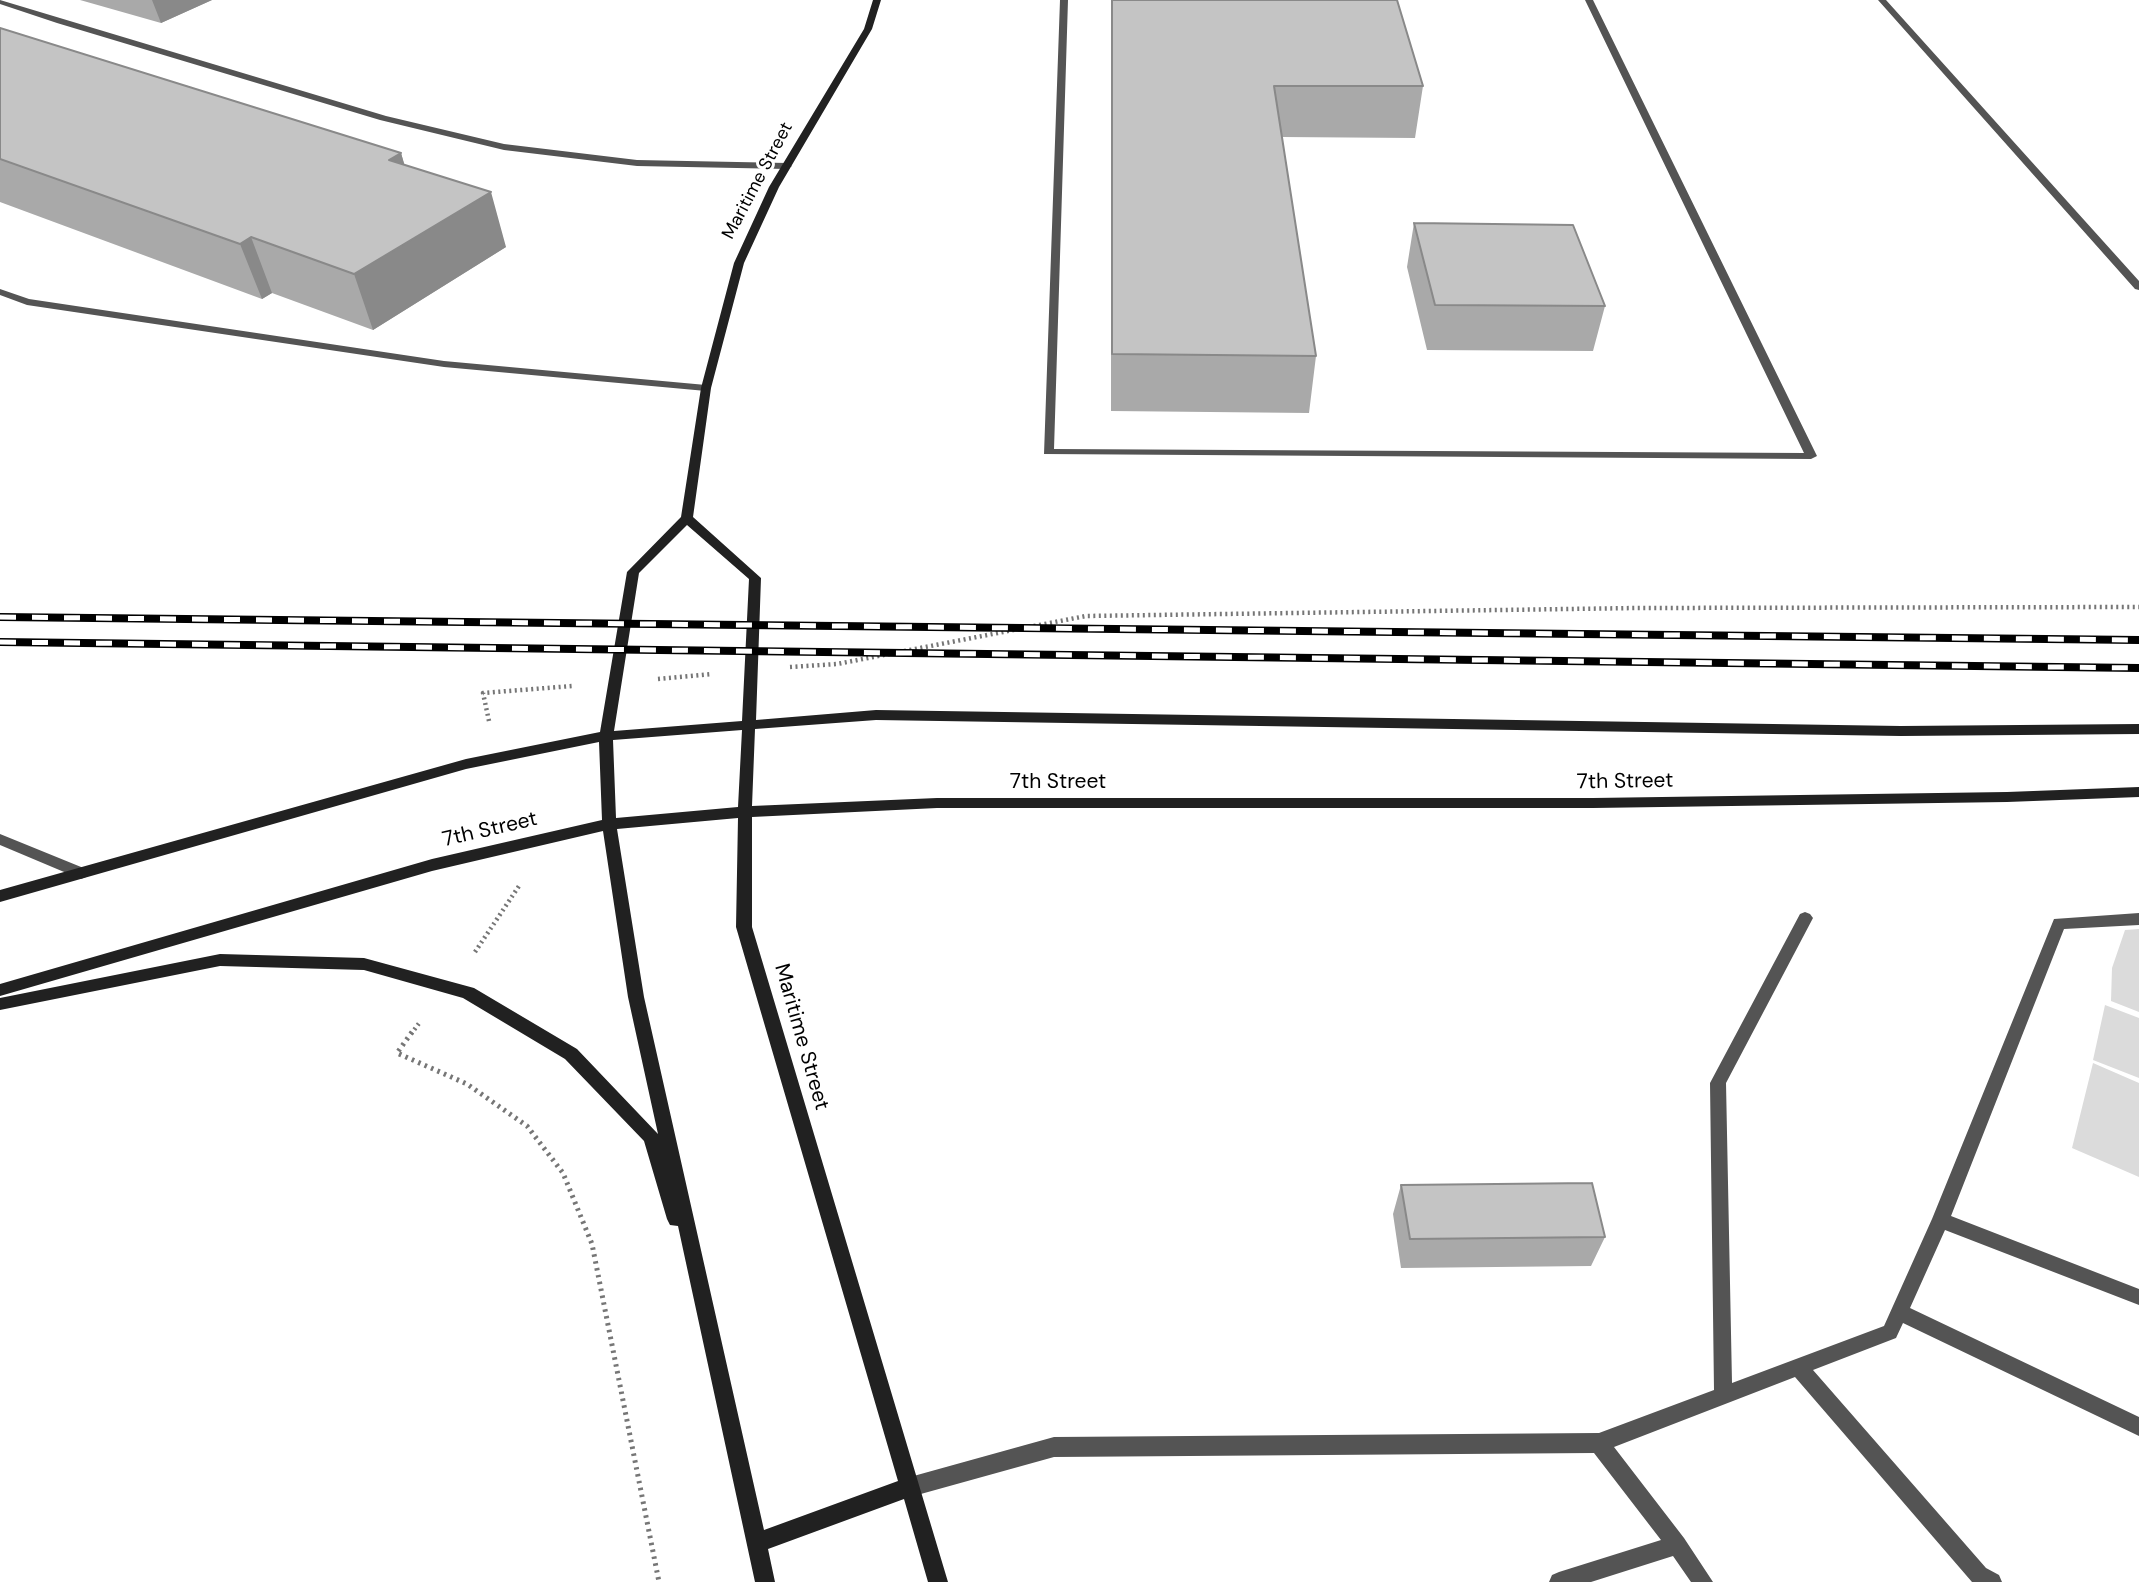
<!DOCTYPE html>
<html>
<head>
<meta charset="utf-8">
<style>
	body { margin:0 }
	canvas { display:block; background:#fff }
</style>
</head>
<body>
<canvas width="2139" height="1582"></canvas>
<script>
const context = document.querySelector('canvas').getContext('2d');
context.lineJoin = 'round';
function paint(path, color) { context.fillStyle = color; context.fill(path, 'evenodd'); }
const shape = rows => new Path2D(rows.map(r => 'M' + r).join(''));
function trace(path, color, width, dash) { context.strokeStyle = color; context.lineWidth = width; context.lineCap = dash ? 'butt' : 'round'; context.setLineDash(dash || []); context.stroke(path); }
function drawText(font, color, halo, rows, align = 'center') {
  context.font = font + ' "DM Sans",sans-serif'; context.lineWidth = 6; context.setLineDash([]); context.textBaseline = 'middle'; context.strokeStyle = halo; context.fillStyle = color; for (const [text, x, y, turn = 0] of rows) {
    context.save(); context.translate(x, y); context.rotate((+turn || 0) * Math.PI / 180); context.textAlign = isNaN(turn) ? turn : align; if (halo) context.strokeText(text, 0, 0); context.fillText(text, 0, 0); context.restore();
  }
}
paint(shape([
	[2139,929,2139,1012,2111,1001,2112,968,2125,930],
	[2105,1005,2139,1018,2139,1078,2093,1060],
	[2093,1063,2139,1083,2139,1177,2072,1148]
]), '#dbdbdb');
trace(shape([
	[790,667,837,664,1086,616,1637,608,2139,607],
	[658,679,712,674],
	[489,721,483,693,572,686],
	[475,952,519,886],
	[411,1034,420,1022]
]), '#767676', 4.5, [2, 3.5]);
trace(shape([
	[412,1032,397,1053,467,1084,527,1126,563,1173,592,1244,659,1582]
]), '#767676', 5, [2.5, 4.5]);
paint(shape([
	[0,0,386,116,504,144,637,160,787,163,792,166,787,169,637,166,504,150,380,120,57,23,0,4,0,0],
	[1060,0,1068,0,1054,449,1804,453,1585,0,1593,0,1817,456,1811,459,1044,454,1060,0],
	[1878,0,1886,0,2139,281,2139,290,2135,289,1878,0],
	[0,289,29,299,444,361,706,385,711,388,706,391,444,367,27,305,0,295,0,289],
	[0,834,86,869,88,873,86,877,81,879,76,877,0,845,0,834],
	[1805,912,1810,914,1813,918,1726,1083,1732,1383,1884,1326,1932,1219,2054,919,2139,913,2139,925,2064,929,1951,1216,2139,1289,2139,1305,1945,1230,1910,1308,2139,1417,2139,1436,1903,1323,1896,1338,1813,1370,1986,1568,1999,1575,2002,1582,1972,1582,1795,1377,1614,1447,1684,1538,1713,1582,1691,1582,1673,1556,1591,1582,1549,1582,1552,1575,1559,1572,1661,1540,1594,1453,1054,1457,910,1497,903,1494,900,1487,903,1480,910,1477,1054,1437,1599,1433,1714,1390,1710,1083,1800,914,1805,912]
]), '#545454');
paint(shape([
	[873,0,881,0,872,29,779,187,744,263,711,388,693,517,761,578,756,720,876,710,1901,726,2139,724,2139,734,1901,736,876,720,755,729,752,806,937,798,1593,798,2007,792,2139,787,2139,797,2007,802,1593,808,937,808,752,817,752,927,948,1582,928,1582,904,1499,768,1549,775,1582,755,1582,678,1226,670,1225,667,1219,644,1141,565,1059,463,998,364,970,220,966,0,1010,0,998,220,954,364,958,474,988,577,1049,658,1134,628,997,603,831,432,871,0,996,0,984,432,859,602,820,599,742,466,769,0,902,0,890,466,759,600,732,627,572,681,517,701,388,734,263,769,187,864,29,873,0],
	[687,525,749,579,742,721,614,731,639,573,687,525],
	[742,730,738,807,616,818,613,740,742,730],
	[738,818,736,927,898,1481,764,1530,644,997,617,829,738,818]
]), '#212121');
const rail = shape([
	[0,617,2139,640],
	[0,642,2139,668]
]);
trace(rail, '#000', 8);
trace(rail, '#fff', 5, [16]);
paint(shape([
	[80,0,212,0,161,23],
	[1111,0,1397,0,1423,86,1415,138,1282,137,1316,356,1309,413,1111,411],
	[0,28,401,153,404,164,506,247,373,330,272,293,262,299,0,202],
	[1414,223,1605,306,1593,351,1427,350,1407,267],
	[1401,1185,1605,1237,1591,1266,1401,1268,1393,1214]
]), '#a9a9a9');
paint(shape([
	[152,0,212,0,161,23],
	[401,153,417,207,389,160],
	[491,192,506,247,373,330,354,274],
	[251,237,272,293,262,299,240,244]
]), '#898989');
const building = shape([
	[1112,0,1397,0,1423,86,1274,86,1316,356,1112,354,1112,0],
	[0,28,401,153,389,160,491,192,354,274,251,237,240,244,0,159,0,28],
	[1414,223,1573,225,1605,306,1435,305,1414,223],
	[1592,1183,1605,1237,1410,1239,1401,1185,1592,1183]
]);
paint(building, '#c4c4c4');
trace(building, '#898989', 2);
drawText('18px', '#000', '#fff', [
	["Maritime Street",758,181,-62]
]);
drawText('21px', '#000', '#fff', [
	["7th Street",1058,782],
	["7th Street",1625,782,-1],
	["7th Street",490,830,-13],
	["Maritime Street",801,1037,74]
]);
</script>
</body>
</html>
